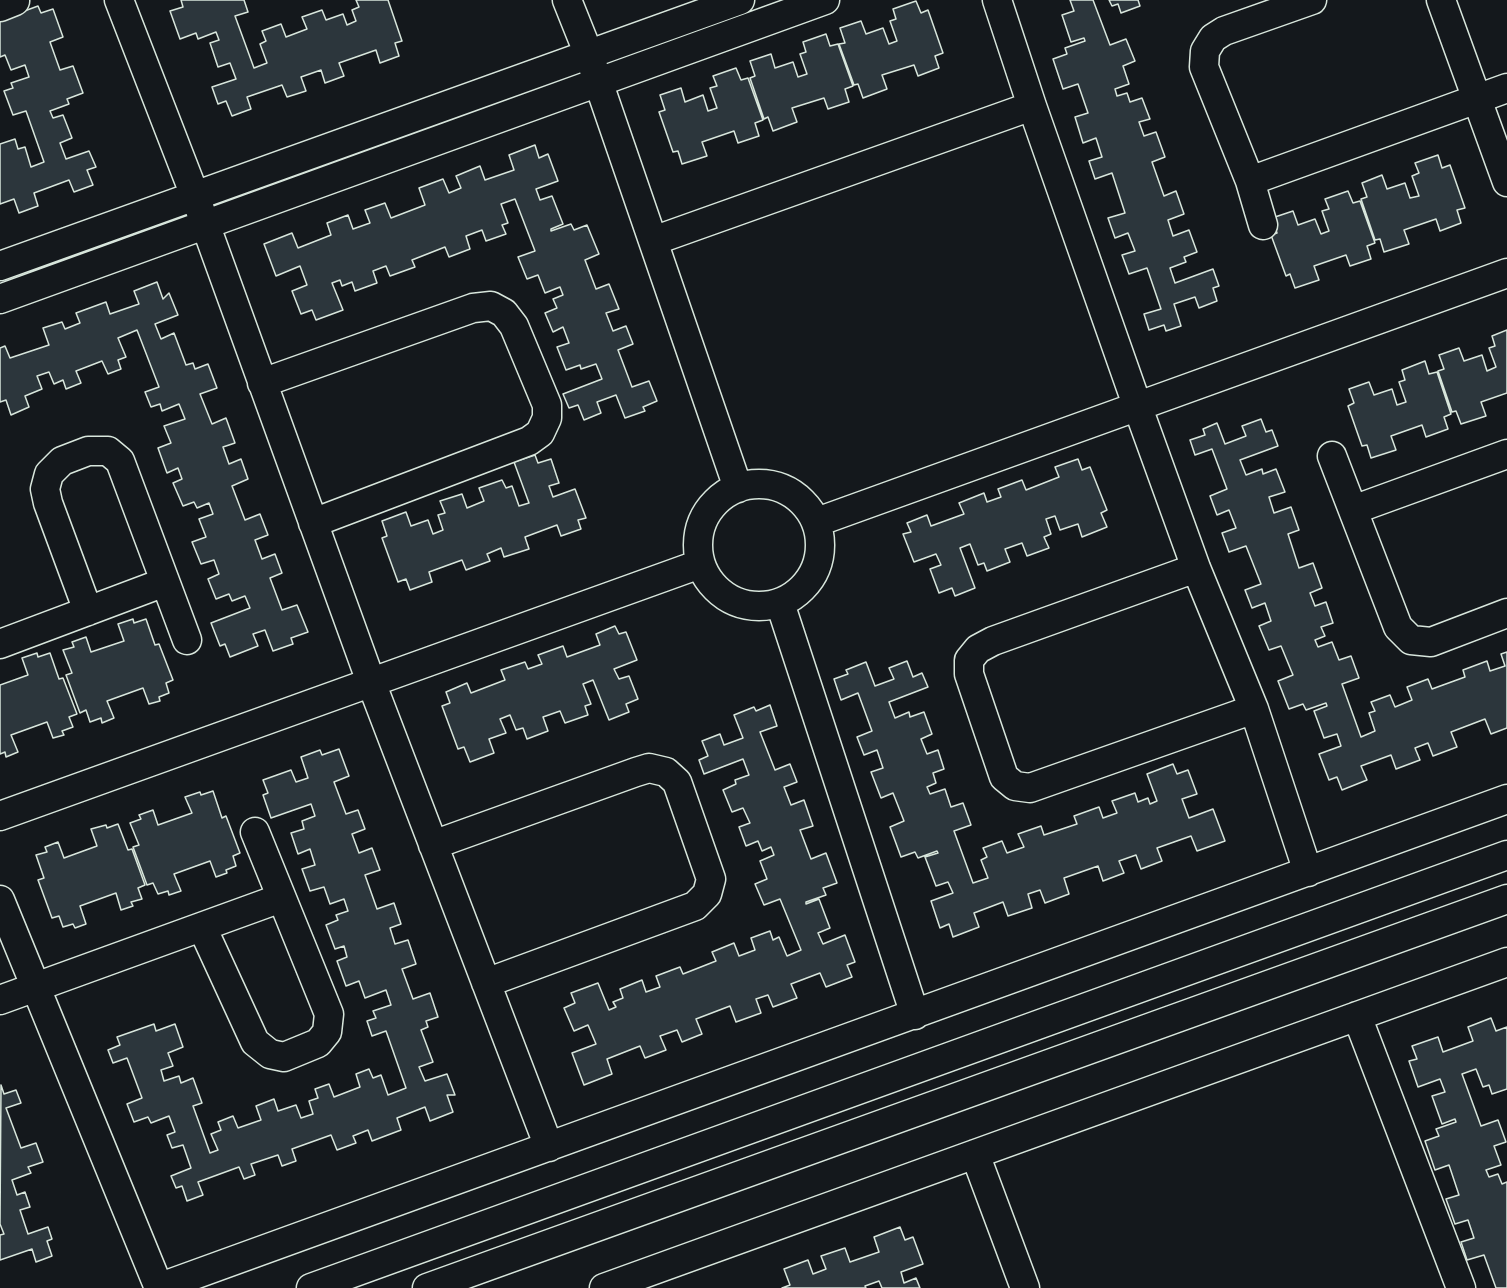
<!DOCTYPE html>
<html>
<head>
<meta charset="utf-8">
<style>
	body { margin:0 }
	canvas { display:block; background:#14181c }
</style>
</head>
<body>
<canvas width="1507" height="1288"></canvas>
<script>
const context = document.querySelector('canvas').getContext('2d');
context.lineJoin = 'round';
function paint(path, color) { context.fillStyle = color; context.fill(path, 'evenodd'); }
const shape = rows => new Path2D(rows.map(r => 'M' + r).join(''));
function trace(path, color, width, dash) { context.strokeStyle = color; context.lineWidth = width; context.lineCap = dash ? 'butt' : 'round'; context.setLineDash(dash || []); context.stroke(path); }
const building = shape([
	[181,0,244,0,248,12,235,16,254,68,267,63,260,44,266,41,262,31,281,24,286,37,307,29,302,17,322,10,326,20,343,14,347,25,356,21,352,10,359,7,356,0,388,0,402,41,395,43,399,56,380,63,376,50,339,63,344,76,325,83,321,70,301,77,306,91,287,97,282,85,247,97,251,109,232,116,226,101,218,104,212,87,236,79,230,63,218,67,210,43,219,40,216,32,198,39,196,33,180,39,170,11,183,7,181,0],
	[1070,0,1093,0,1110,45,1126,39,1135,61,1123,66,1129,84,1115,89,1117,96,1127,93,1130,102,1142,98,1150,119,1139,122,1144,136,1156,132,1165,157,1152,162,1164,196,1176,191,1184,214,1168,220,1173,236,1189,230,1197,252,1184,257,1186,262,1170,268,1175,283,1213,269,1219,286,1213,288,1217,301,1199,308,1195,297,1174,304,1181,326,1166,331,1164,325,1149,330,1144,314,1161,309,1147,268,1129,274,1122,255,1135,251,1128,233,1115,238,1108,218,1125,213,1112,173,1095,179,1089,161,1102,157,1096,138,1083,143,1075,117,1088,113,1078,84,1063,89,1053,59,1067,54,1065,48,1085,41,1084,38,1071,42,1062,15,1074,11,1070,0],
	[1109,0,1138,0,1140,6,1121,13,1118,4,1112,6,1109,0],
	[916,1,921,13,928,10,943,53,935,56,939,68,918,76,914,65,882,75,887,89,863,98,858,84,854,85,839,44,845,43,840,28,861,21,866,34,883,28,889,44,897,41,890,21,896,19,893,9,916,1],
	[38,6,41,13,53,9,63,37,50,42,60,70,73,66,83,93,67,99,69,104,50,111,53,118,63,115,72,138,60,143,66,159,89,151,96,167,87,170,93,185,74,192,69,180,34,193,38,206,19,213,14,199,0,204,0,144,15,139,18,149,25,147,31,167,44,162,26,111,13,115,4,91,13,88,11,83,29,77,25,65,11,70,5,55,0,57,0,20,38,6],
	[826,34,830,46,838,44,853,86,845,89,849,102,828,109,824,98,792,108,797,122,773,131,768,117,764,119,750,78,755,76,750,61,771,54,775,68,793,62,798,77,807,74,800,54,806,52,803,42,826,34],
	[736,68,741,80,748,78,763,120,755,123,759,136,738,143,734,131,702,142,707,156,682,164,678,151,673,152,659,112,665,110,660,95,681,88,685,102,703,95,708,111,717,108,710,88,717,86,713,76,736,68],
	[535,145,539,158,548,154,558,181,536,189,540,200,552,196,563,224,551,229,551,231,571,224,574,230,587,225,599,254,585,260,596,289,609,284,619,309,606,313,613,331,626,326,633,344,618,350,632,387,649,381,657,401,643,407,645,411,625,418,616,395,597,402,601,413,584,420,578,405,569,408,563,394,602,379,596,364,581,369,580,365,566,370,557,347,569,343,563,327,553,332,545,313,557,308,553,299,563,295,560,287,545,293,538,275,527,279,518,257,535,251,515,199,501,204,508,223,502,225,506,234,486,241,482,230,466,236,470,249,449,257,445,247,412,260,415,267,390,276,386,266,373,271,377,283,355,291,352,282,342,286,340,280,332,283,343,310,316,320,312,310,301,314,292,291,307,285,300,266,276,276,264,244,292,233,298,248,331,235,327,223,348,215,353,229,370,223,365,210,385,203,391,218,425,205,419,188,443,179,449,193,461,188,456,176,480,166,485,180,514,170,509,155,535,145],
	[1438,155,1442,168,1450,165,1465,208,1457,210,1461,223,1440,231,1436,219,1404,230,1409,244,1384,252,1380,239,1375,240,1361,199,1367,197,1362,183,1382,175,1387,189,1405,183,1410,198,1419,196,1412,176,1419,173,1415,163,1438,155],
	[1348,191,1353,203,1360,201,1375,243,1367,246,1371,259,1350,266,1346,255,1314,266,1319,280,1295,288,1290,274,1286,276,1271,235,1277,233,1272,218,1293,211,1298,225,1315,219,1321,234,1329,231,1322,211,1329,209,1325,199,1348,191],
	[157,282,163,299,169,293,178,315,155,324,161,339,174,333,186,365,193,363,195,369,208,364,217,388,200,394,212,424,226,418,235,443,223,447,229,464,241,459,248,479,232,486,245,520,260,514,268,535,255,540,262,559,275,554,282,573,270,578,282,610,297,605,308,632,291,638,293,644,273,651,265,630,253,634,258,646,230,657,225,644,220,646,211,623,250,608,245,596,232,601,229,594,216,599,208,579,219,574,214,560,201,564,192,542,206,537,199,519,213,514,209,503,197,508,194,502,183,506,173,483,182,479,178,468,167,473,158,448,171,443,164,426,185,419,179,404,162,411,160,404,151,407,145,392,159,387,137,330,118,338,126,357,118,360,121,369,108,374,102,361,76,371,81,383,66,389,63,380,54,384,49,372,37,376,42,389,25,396,29,407,11,415,6,400,0,402,0,348,5,346,10,358,49,345,43,328,62,322,65,329,80,323,76,313,106,302,110,314,139,304,134,291,157,282],
	[1507,330,1507,393,1481,402,1486,416,1461,424,1456,411,1452,412,1438,371,1444,369,1439,355,1459,348,1464,361,1482,355,1487,371,1496,367,1489,348,1495,346,1492,336,1507,330],
	[1425,361,1429,374,1437,372,1451,414,1444,417,1448,429,1426,437,1422,425,1391,436,1396,450,1371,458,1367,445,1362,446,1348,406,1354,403,1349,389,1369,382,1374,395,1392,389,1397,405,1406,402,1399,382,1405,380,1402,370,1425,361],
	[1261,419,1266,432,1272,430,1278,446,1240,460,1246,475,1262,469,1263,474,1276,469,1285,492,1269,497,1274,513,1291,507,1299,530,1288,534,1299,568,1313,563,1322,588,1310,593,1315,606,1326,602,1333,623,1321,627,1325,636,1315,640,1318,647,1332,642,1339,660,1351,656,1359,678,1342,684,1361,737,1375,731,1369,713,1375,711,1371,702,1390,695,1395,707,1412,700,1407,687,1428,679,1432,689,1465,677,1463,670,1487,661,1490,671,1505,666,1501,654,1507,652,1507,728,1491,734,1485,719,1451,732,1457,747,1433,756,1428,743,1415,748,1420,760,1396,769,1391,755,1361,766,1367,780,1342,790,1337,777,1329,780,1319,754,1341,746,1337,734,1324,738,1314,711,1327,706,1326,703,1306,710,1303,704,1289,709,1278,681,1293,675,1281,646,1269,650,1259,626,1271,621,1265,603,1252,608,1245,590,1261,584,1246,546,1229,552,1222,533,1236,528,1229,510,1217,515,1210,496,1227,489,1212,449,1195,455,1190,440,1205,435,1203,429,1217,423,1225,444,1246,436,1242,426,1261,419],
	[535,455,538,463,551,459,559,483,549,486,553,497,575,489,586,518,578,520,581,529,561,536,557,525,525,537,529,549,504,557,501,548,487,554,490,561,466,570,462,560,429,572,432,582,410,590,406,579,398,582,382,538,387,536,382,521,406,512,411,526,428,520,433,534,443,530,438,515,445,513,440,501,462,494,467,508,484,501,479,488,502,480,506,488,512,486,519,506,529,503,514,462,535,455],
	[1078,459,1082,470,1090,467,1107,510,1101,513,1107,527,1082,537,1078,524,1060,530,1055,516,1046,519,1051,534,1044,537,1049,548,1027,556,1022,543,1005,549,1010,562,987,571,984,563,978,565,970,544,960,548,975,588,955,596,952,588,939,593,930,569,941,565,936,554,914,562,903,534,911,532,907,523,927,515,931,526,964,514,959,503,984,493,987,502,1001,497,998,489,1022,480,1026,490,1059,477,1055,467,1078,459],
	[133,619,134,623,146,619,155,645,159,644,173,680,166,683,169,693,159,697,160,701,149,704,143,688,107,701,114,718,102,723,101,718,90,722,86,710,80,713,66,675,72,673,63,650,74,647,72,642,86,637,91,652,124,641,118,624,133,619],
	[615,626,619,634,626,632,637,660,614,669,619,679,629,676,638,699,626,704,629,712,609,720,593,680,583,684,591,704,585,706,588,715,565,723,560,711,543,717,548,731,527,739,523,728,516,730,510,715,500,719,506,733,489,739,494,753,470,762,464,747,458,749,442,706,450,703,446,692,467,683,471,693,505,680,501,670,525,662,528,669,542,664,538,655,563,646,567,657,600,645,596,634,615,626],
	[37,653,38,657,50,653,59,679,63,678,77,714,69,717,73,727,62,731,64,735,53,738,47,722,11,735,18,752,6,757,5,752,0,754,0,685,28,675,22,658,37,653],
	[907,661,913,677,922,673,928,687,889,702,895,718,909,712,910,717,924,712,932,734,921,739,927,754,938,750,944,769,933,773,936,783,927,787,930,794,945,789,951,807,963,803,971,825,954,831,973,883,988,878,981,860,987,857,983,848,1002,841,1007,853,1024,847,1018,834,1041,826,1044,835,1077,824,1074,816,1099,807,1103,818,1117,813,1112,801,1135,793,1138,802,1148,798,1150,804,1157,801,1147,774,1173,764,1177,774,1188,770,1197,794,1182,799,1189,818,1213,809,1225,841,1197,851,1191,836,1157,848,1162,861,1141,869,1136,855,1119,861,1124,873,1103,881,1098,866,1064,878,1069,894,1045,903,1040,890,1028,894,1032,908,1008,916,1003,902,974,913,979,927,953,937,949,924,940,928,931,901,953,893,948,882,936,886,925,857,938,853,937,851,918,858,915,852,901,857,890,827,904,821,893,793,881,798,871,772,883,768,877,750,864,755,857,737,872,731,858,693,841,700,834,679,848,674,846,670,866,662,875,686,894,679,889,668,907,661],
	[770,705,777,726,760,732,775,770,790,764,797,782,784,787,791,805,804,800,813,826,800,830,811,859,826,853,837,883,823,888,826,895,806,902,806,904,819,899,830,928,818,933,823,944,845,935,855,962,847,965,852,977,826,987,820,973,791,984,797,998,773,1007,768,995,756,999,761,1013,736,1022,730,1006,696,1019,702,1034,682,1042,677,1030,660,1036,666,1050,645,1058,640,1046,607,1059,612,1074,584,1085,572,1053,596,1044,588,1025,574,1031,564,1008,575,1003,571,993,598,983,609,1010,616,1007,613,1002,623,998,620,989,642,980,646,992,660,987,656,976,680,967,683,974,716,961,712,952,734,943,739,956,755,950,751,938,770,931,773,940,779,937,787,956,801,950,780,899,764,905,755,884,767,879,760,861,774,855,771,847,762,851,758,841,746,846,739,827,750,823,743,808,732,812,723,790,736,784,735,780,749,775,743,759,704,774,699,760,708,756,702,741,720,734,724,745,743,738,734,715,754,707,756,711,770,705],
	[339,749,349,776,334,782,346,814,358,810,365,829,352,834,359,853,372,848,380,870,365,875,377,909,394,903,401,924,390,928,395,944,408,940,416,964,402,969,413,999,430,993,438,1017,426,1021,428,1027,421,1030,433,1062,419,1067,425,1081,447,1074,455,1095,447,1095,453,1112,430,1121,425,1107,397,1118,401,1130,372,1141,368,1130,353,1136,356,1143,337,1150,331,1135,292,1149,296,1161,282,1166,278,1155,251,1164,255,1175,244,1179,239,1167,198,1182,203,1195,187,1201,182,1186,176,1188,171,1176,191,1168,183,1145,172,1148,167,1135,175,1132,169,1116,151,1123,148,1117,134,1122,127,1104,142,1098,127,1058,113,1063,108,1050,120,1045,117,1037,154,1024,156,1031,175,1024,183,1047,168,1053,173,1066,161,1070,164,1081,179,1076,181,1083,193,1078,202,1103,193,1106,210,1153,218,1150,211,1134,221,1130,218,1122,233,1116,238,1128,261,1120,256,1106,274,1099,278,1111,296,1105,301,1118,313,1114,309,1101,318,1098,315,1089,329,1084,334,1097,360,1087,356,1074,369,1069,373,1078,381,1075,388,1095,406,1088,386,1031,372,1036,367,1021,376,1018,373,1011,391,1005,386,990,365,998,359,981,346,986,337,961,347,957,344,946,335,949,326,925,338,920,336,915,348,911,344,899,330,904,324,887,310,891,302,869,315,865,310,849,298,854,291,833,304,829,302,821,315,816,311,804,271,818,263,795,268,793,263,780,291,770,296,782,308,778,301,757,320,750,322,755,339,749],
	[213,791,222,818,226,816,240,853,233,856,236,866,226,870,227,873,216,877,210,861,174,874,181,891,169,895,168,891,158,894,153,883,147,885,133,847,139,845,130,823,141,819,139,815,153,810,158,825,192,813,185,797,200,792,201,795,213,791],
	[118,824,128,850,132,849,145,885,138,888,142,899,131,902,133,906,121,910,116,893,80,906,86,924,75,928,73,924,63,927,59,916,52,918,38,880,44,878,36,855,47,852,45,847,58,842,64,858,97,846,91,829,106,825,107,828,118,824],
	[1491,1018,1496,1031,1507,1027,1507,1089,1492,1094,1489,1085,1483,1087,1476,1069,1462,1074,1481,1126,1498,1120,1506,1142,1494,1146,1501,1165,1486,1170,1489,1177,1498,1174,1502,1184,1507,1182,1507,1288,1496,1288,1484,1255,1467,1260,1461,1242,1474,1238,1468,1220,1455,1224,1446,1199,1459,1195,1449,1165,1435,1170,1425,1141,1439,1136,1436,1129,1456,1122,1455,1119,1442,1124,1432,1096,1445,1092,1440,1079,1418,1087,1409,1061,1417,1059,1412,1046,1438,1037,1443,1052,1473,1041,1468,1027,1491,1018],
	[1,1085,4,1094,16,1090,21,1103,6,1108,21,1148,36,1143,43,1162,28,1167,31,1173,12,1180,17,1195,25,1192,30,1207,20,1210,28,1234,48,1227,52,1239,47,1241,52,1256,36,1262,32,1249,0,1260,0,1235,4,1234,0,1224,1,1085],
	[900,1227,905,1240,913,1237,923,1264,901,1272,904,1283,916,1278,920,1288,882,1288,879,1281,865,1286,866,1288,782,1288,790,1285,784,1269,808,1260,813,1274,826,1269,821,1256,845,1248,850,1262,879,1252,874,1237,900,1227]
]);
paint(building, '#2c363c');
trace(building, '#d8e6dc', 1.5);
const minor = shape([
	[119,0,195,196,371,682,549,1147],
	[567,0,589,55,738,488],
	[997,0,1032,106,1137,405,1196,568,1254,709,1308,872],
	[1441,0,1507,182],
	[0,7,15,1],
	[1250,181,1507,88],
	[1263,225,1250,181,1204,67,1205,51,1213,38,1224,31,1312,0],
	[653,241,1032,106],
	[0,266,740,0],
	[0,299,825,0],
	[262,383,473,308,491,306,504,313,514,326,547,405,547,418,540,433,529,441,313,523],
	[1332,456,1398,627,1411,640,1431,642,1507,613],
	'698 545a61 61 0 1 1 122 0a61 61 0 1 1-122 0Z',
	[1353,510,1507,454],
	[817,522,1507,273],
	[1196,568,993,641,978,649,969,660,969,674,1004,777,1015,786,1030,788,1254,709],
	[780,603,915,1015],
	[88,611,48,503,45,489,49,474,62,461,88,451,108,451,120,461,187,640],
	[0,644,165,582],
	[0,816,700,564],
	[433,845,636,772,649,768,666,772,677,782,711,879,707,894,695,906,486,983],
	[0,900,159,1288],
	[202,927,255,1042,270,1054,284,1057,318,1043,327,1032,329,1014,255,832],
	[0,1000,281,898],
	[1357,1016,1461,1288],
	[975,1154,1025,1288],
	[158,1288,1507,799],
	[311,1288,1507,855],
	[427,1288,1507,899],
	[604,1288,1507,962]
]);
trace(minor, '#d8e6dc', 31);
trace(minor, '#14181c', 28);
</script>
</body>
</html>
